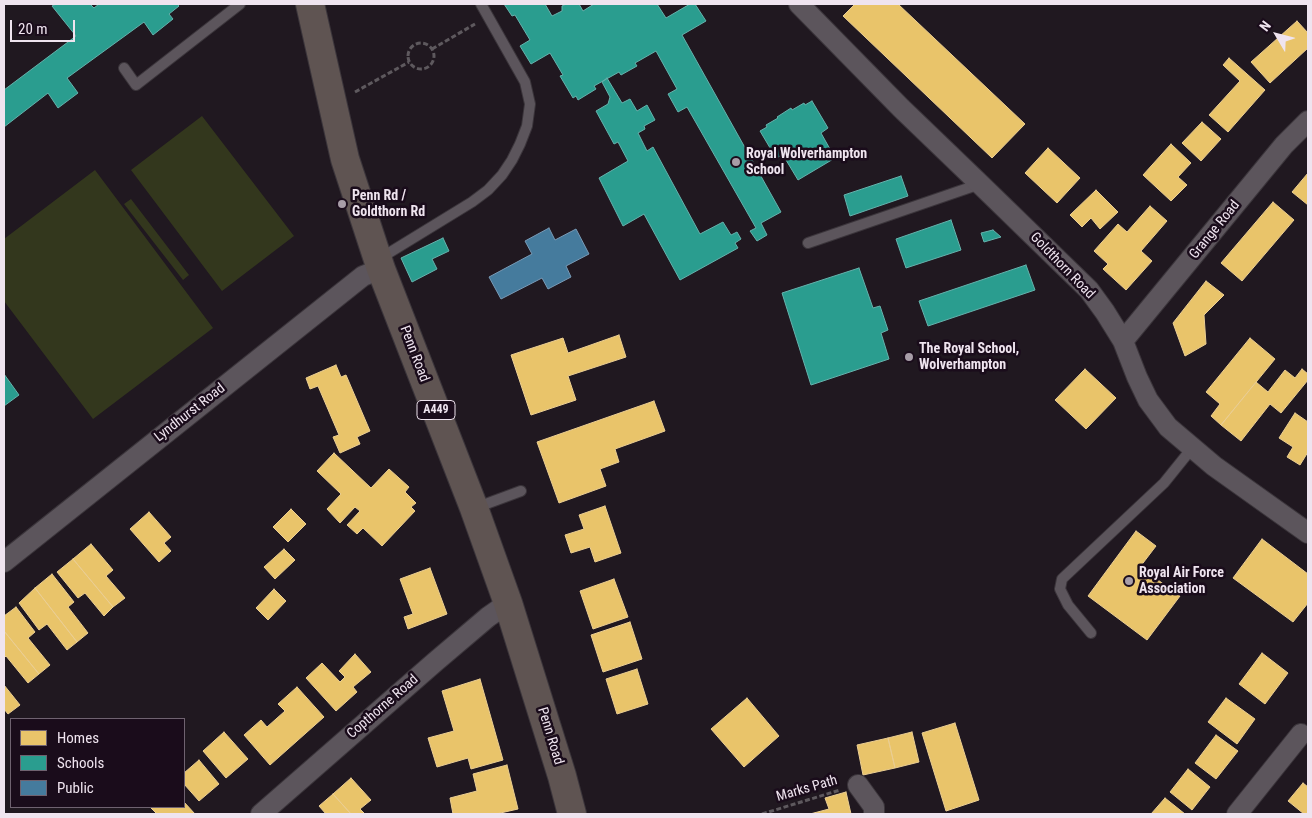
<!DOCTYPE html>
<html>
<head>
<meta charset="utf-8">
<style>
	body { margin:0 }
	#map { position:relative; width:1312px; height:818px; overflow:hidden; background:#201820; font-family:"Roboto Condensed",sans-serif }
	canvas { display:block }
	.frame { position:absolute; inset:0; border:5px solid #efe4ef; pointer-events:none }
	.legend { position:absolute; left:10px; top:718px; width:175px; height:90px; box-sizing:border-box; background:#1a0c1b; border:1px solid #6f6270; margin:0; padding:6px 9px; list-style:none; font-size:15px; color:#efe4ef }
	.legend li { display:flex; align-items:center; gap:10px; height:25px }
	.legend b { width:25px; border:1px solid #6f6270 }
	.north { position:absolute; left:1252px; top:10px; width:50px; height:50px; -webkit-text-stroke:4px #1a0c1b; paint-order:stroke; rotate:307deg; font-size:14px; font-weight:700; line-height:20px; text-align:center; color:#efe4ef }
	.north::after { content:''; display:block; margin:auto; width:18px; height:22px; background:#efe4ef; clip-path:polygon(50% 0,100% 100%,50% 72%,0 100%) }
	.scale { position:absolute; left:10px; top:20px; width:65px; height:22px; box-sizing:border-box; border:2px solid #efe4ef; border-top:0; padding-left:6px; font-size:15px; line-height:18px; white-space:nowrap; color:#efe4ef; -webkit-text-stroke:4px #1a0c1b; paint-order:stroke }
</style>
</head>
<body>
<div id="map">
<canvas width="1312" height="818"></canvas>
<div class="frame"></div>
<ul class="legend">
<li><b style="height:14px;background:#e9c46a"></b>Homes</li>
<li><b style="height:14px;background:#2a9d8f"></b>Schools</li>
<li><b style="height:14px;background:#457b9d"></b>Public</li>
</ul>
<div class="north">N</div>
<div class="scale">20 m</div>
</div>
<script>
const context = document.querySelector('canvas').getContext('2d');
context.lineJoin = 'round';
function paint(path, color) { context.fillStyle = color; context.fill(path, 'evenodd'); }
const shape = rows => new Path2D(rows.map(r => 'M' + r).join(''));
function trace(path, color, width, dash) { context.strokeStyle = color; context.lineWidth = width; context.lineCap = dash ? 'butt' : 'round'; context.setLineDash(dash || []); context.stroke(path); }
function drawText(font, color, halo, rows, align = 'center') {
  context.font = font + ' "Roboto Condensed",sans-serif'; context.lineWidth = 5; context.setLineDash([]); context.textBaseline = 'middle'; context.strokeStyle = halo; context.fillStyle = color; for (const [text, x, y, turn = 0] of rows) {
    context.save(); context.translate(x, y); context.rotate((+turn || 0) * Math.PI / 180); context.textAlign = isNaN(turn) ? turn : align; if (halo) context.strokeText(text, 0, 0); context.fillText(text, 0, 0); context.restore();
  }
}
paint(shape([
	[202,116,294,236,222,291,131,170],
	[95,170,213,328,93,419,4,301,4,239],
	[131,199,189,275,183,280,124,204]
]), '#33371d');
const homes = shape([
	[855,4,898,4,1025,124,992,158,843,16,855,4],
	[1297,21,1308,33,1308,48,1270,83,1251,62,1297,21],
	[1229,58,1265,90,1228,132,1209,115,1240,81,1223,65,1229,58],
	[1202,122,1221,139,1201,161,1182,143,1202,122],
	[1171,144,1191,163,1178,177,1187,185,1171,201,1143,175,1171,144],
	[1048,148,1080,178,1057,203,1025,173,1048,148],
	[1308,173,1308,205,1292,192,1308,173],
	[1096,190,1118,212,1100,229,1091,218,1082,227,1070,215,1096,190],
	[1273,202,1294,220,1242,281,1221,263,1273,202],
	[1150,206,1167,221,1141,251,1152,261,1126,290,1103,269,1108,264,1094,251,1118,224,1127,232,1150,206],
	[1206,281,1224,295,1204,315,1206,344,1185,356,1173,323,1206,281],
	[619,335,626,357,568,376,576,400,531,415,511,355,563,338,568,353,619,335],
	[1250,338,1275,359,1221,425,1211,416,1220,404,1206,392,1250,338],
	[336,365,341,377,346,375,370,431,357,437,360,444,340,453,333,437,339,435,318,386,310,389,306,378,336,365],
	[1085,369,1116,398,1086,429,1055,400,1085,369],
	[1302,369,1308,374,1308,380,1281,413,1270,404,1241,441,1221,425,1256,382,1268,392,1285,370,1295,378,1302,369],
	[654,401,665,431,615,449,619,462,600,469,606,486,559,503,537,442,654,401],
	[1295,413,1308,422,1308,452,1300,465,1287,457,1293,447,1279,438,1295,413],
	[334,453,371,488,389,469,409,487,405,492,416,503,411,507,415,511,382,546,363,528,357,534,347,525,360,511,355,507,340,523,327,509,341,494,317,471,334,453],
	[605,506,621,553,595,562,590,547,571,553,565,535,584,529,579,515,605,506],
	[291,509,306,524,288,542,273,527,291,509],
	[149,512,171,537,164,543,171,551,159,562,130,529,149,512],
	[1136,531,1156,546,1140,567,1180,596,1147,640,1088,596,1136,531],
	[1262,539,1308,574,1308,603,1293,622,1233,578,1262,539],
	[91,544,113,570,106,576,125,598,113,607,73,559,91,544],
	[284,549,295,560,275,579,264,567,284,549],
	[73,559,113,607,104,616,85,593,78,598,57,572,73,559],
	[430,568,447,614,408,629,404,617,413,614,400,579,430,568],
	[52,574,74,602,68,607,88,633,77,642,35,588,52,574],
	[614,579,628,617,593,629,580,591,614,579],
	[35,588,77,642,67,650,47,624,39,630,19,603,35,588],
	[274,589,286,601,268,620,256,608,274,589],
	[16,607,35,632,28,638,50,665,39,674,4,631,4,616,16,607],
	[630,622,642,659,603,672,591,635,630,622],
	[4,631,39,674,28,683,6,656,4,658,4,631],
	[1262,653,1288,673,1265,704,1239,684,1262,653],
	[355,654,371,672,353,687,357,692,336,711,306,678,322,663,340,682,345,677,339,671,355,654],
	[637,669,648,704,617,714,606,679,637,669],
	[480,679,503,760,471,769,468,758,437,767,428,738,454,731,442,691,480,679],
	[4,685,20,705,8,714,4,709,4,685],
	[297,687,324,717,270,765,244,735,261,720,267,727,285,711,278,704,297,687],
	[747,698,779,736,744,767,711,729,747,698],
	[1226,698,1255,719,1237,744,1208,722,1226,698],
	[955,723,979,800,946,811,922,733,955,723],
	[224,732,248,759,226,778,203,751,224,732],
	[912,732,919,762,895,768,888,738,912,732],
	[1216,735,1238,751,1216,779,1195,763,1216,735],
	[888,738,895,768,863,775,857,745,888,738],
	[199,760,219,784,199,801,184,784,184,773,199,760],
	[507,765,518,809,496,814,453,814,450,798,477,791,473,774,507,765],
	[1188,769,1210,787,1192,810,1170,792,1188,769],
	[351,778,371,800,360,809,365,814,351,814,333,794,351,778],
	[1303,783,1308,787,1308,814,1304,814,1288,801,1303,783],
	[846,792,851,814,810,814,829,809,825,798,846,792],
	[333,794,351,814,326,814,319,806,333,794],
	[1165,798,1185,814,1151,814,1165,798],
	[184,802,195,814,157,814,150,807,184,807,184,802]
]);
paint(homes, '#e9c46a');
trace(homes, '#ebce92', 1);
const schools = shape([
	[56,4,90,4,94,8,99,4,177,4,179,6,169,14,173,19,153,35,144,22,67,78,78,93,58,108,48,93,4,127,4,90,76,36,52,6,56,4],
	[504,4,545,4,552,16,562,11,562,6,566,4,579,4,583,11,594,4,657,4,666,18,690,4,695,4,706,21,682,35,781,212,761,223,767,235,757,241,750,231,756,228,687,107,678,112,668,94,677,89,656,51,635,63,637,66,621,75,619,72,594,86,596,89,578,100,576,96,573,98,560,76,563,75,550,53,531,64,520,46,530,40,515,15,512,16,504,4],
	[607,78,622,103,630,99,637,111,647,105,655,120,644,126,645,129,638,133,647,151,653,147,700,234,723,222,731,235,737,232,741,239,735,243,738,248,680,280,644,214,623,226,599,178,628,161,618,142,614,144,596,111,608,104,610,97,602,82,607,78],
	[812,101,828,128,821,133,835,158,798,180,783,155,776,158,760,131,767,127,766,125,778,118,777,117,791,108,792,110,804,103,805,105,812,101],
	[901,176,908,196,850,216,844,195,901,176],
	[951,220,961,250,906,268,896,239,951,220],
	[993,230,1001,237,984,242,981,233,993,230],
	[443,238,449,251,432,259,437,269,412,282,401,258,443,238],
	[1026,265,1035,290,928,326,919,301,1026,265],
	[859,268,873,308,880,306,888,330,881,333,889,359,811,385,782,293,859,268],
	[4,374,19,395,4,406,4,374]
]);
paint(schools, '#2a9d8f');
trace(schools, '#65b2ac', 1);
const public = shape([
	[549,228,555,240,576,229,589,254,566,266,571,277,548,289,542,278,501,299,489,277,532,254,525,241,549,228]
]);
paint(public, '#457b9d');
trace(public, '#789ab6', 1);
const service = shape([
	[124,68,136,85,240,4],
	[808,243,980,184],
	[379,259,472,202,488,190,502,175,512,160,520,144,527,126,530,104,525,82,481,4],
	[475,508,521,491],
	[1091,633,1068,605,1060,589,1062,579,1164,483,1193,447]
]);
const minor = shape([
	[799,4,901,108,980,184,1089,290,1105,312,1123,341,1137,377,1148,400,1168,427,1214,466,1308,533],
	[1123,341,1284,145,1308,121],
	[4,562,363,276,381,269],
	[858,785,874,807,874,814],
	[261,814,435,662,488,617,508,603],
	[1237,814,1301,734]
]);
const trunk = shape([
	[310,4,345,159,381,269,474,508,508,603,562,776,572,814]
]);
trace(service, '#3b353b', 12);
trace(minor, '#3b353b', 22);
trace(trunk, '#3b353b', 30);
trace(shape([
	'408 56a13 13 0 1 1 26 0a13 13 0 1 1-26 0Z',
	[432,49,475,24],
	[355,92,409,62],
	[762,814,840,790]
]), '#5e595e', 3, [5, 2.5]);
trace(service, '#5c555c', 10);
trace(minor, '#5c555c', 20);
trace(trunk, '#5f5452', 28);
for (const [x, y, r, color] of [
	[736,162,5,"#a79da7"],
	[342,204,5,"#a79da7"],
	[909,357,5,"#a79da7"],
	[1129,581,5,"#a79da7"]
]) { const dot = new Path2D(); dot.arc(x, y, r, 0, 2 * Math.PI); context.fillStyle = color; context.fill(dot); trace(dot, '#1a0c1b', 2); }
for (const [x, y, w] of [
	[436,410,38]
]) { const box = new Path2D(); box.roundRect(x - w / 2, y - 9.5, w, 19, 4); context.fillStyle = '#1a0c1b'; context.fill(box); trace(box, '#efe4ef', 1); }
drawText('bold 12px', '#efe4ef', null, [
	["A449",436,410]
]);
drawText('bold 14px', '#efe4ef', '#1a0c1b', [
	["Royal Wolverhampton",746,154],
	["School",746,170],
	["Penn Rd /",352,196],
	["Goldthorn Rd",352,212],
	["The Royal School,",919,349],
	["Wolverhampton",919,365],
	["Royal Air Force",1139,573],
	["Association",1139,589]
], 'left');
drawText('14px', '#efe4ef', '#1a0c1b', [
	["Grange Road",1215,230,-51],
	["Goldthorn Road",1062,266,46],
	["Penn Road",414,354,69],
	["Lyndhurst Road",190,413,-38],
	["Copthorne Road",383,707,-41],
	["Penn Road",550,736,73],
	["Marks Path",807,789,-16]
]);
</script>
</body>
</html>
